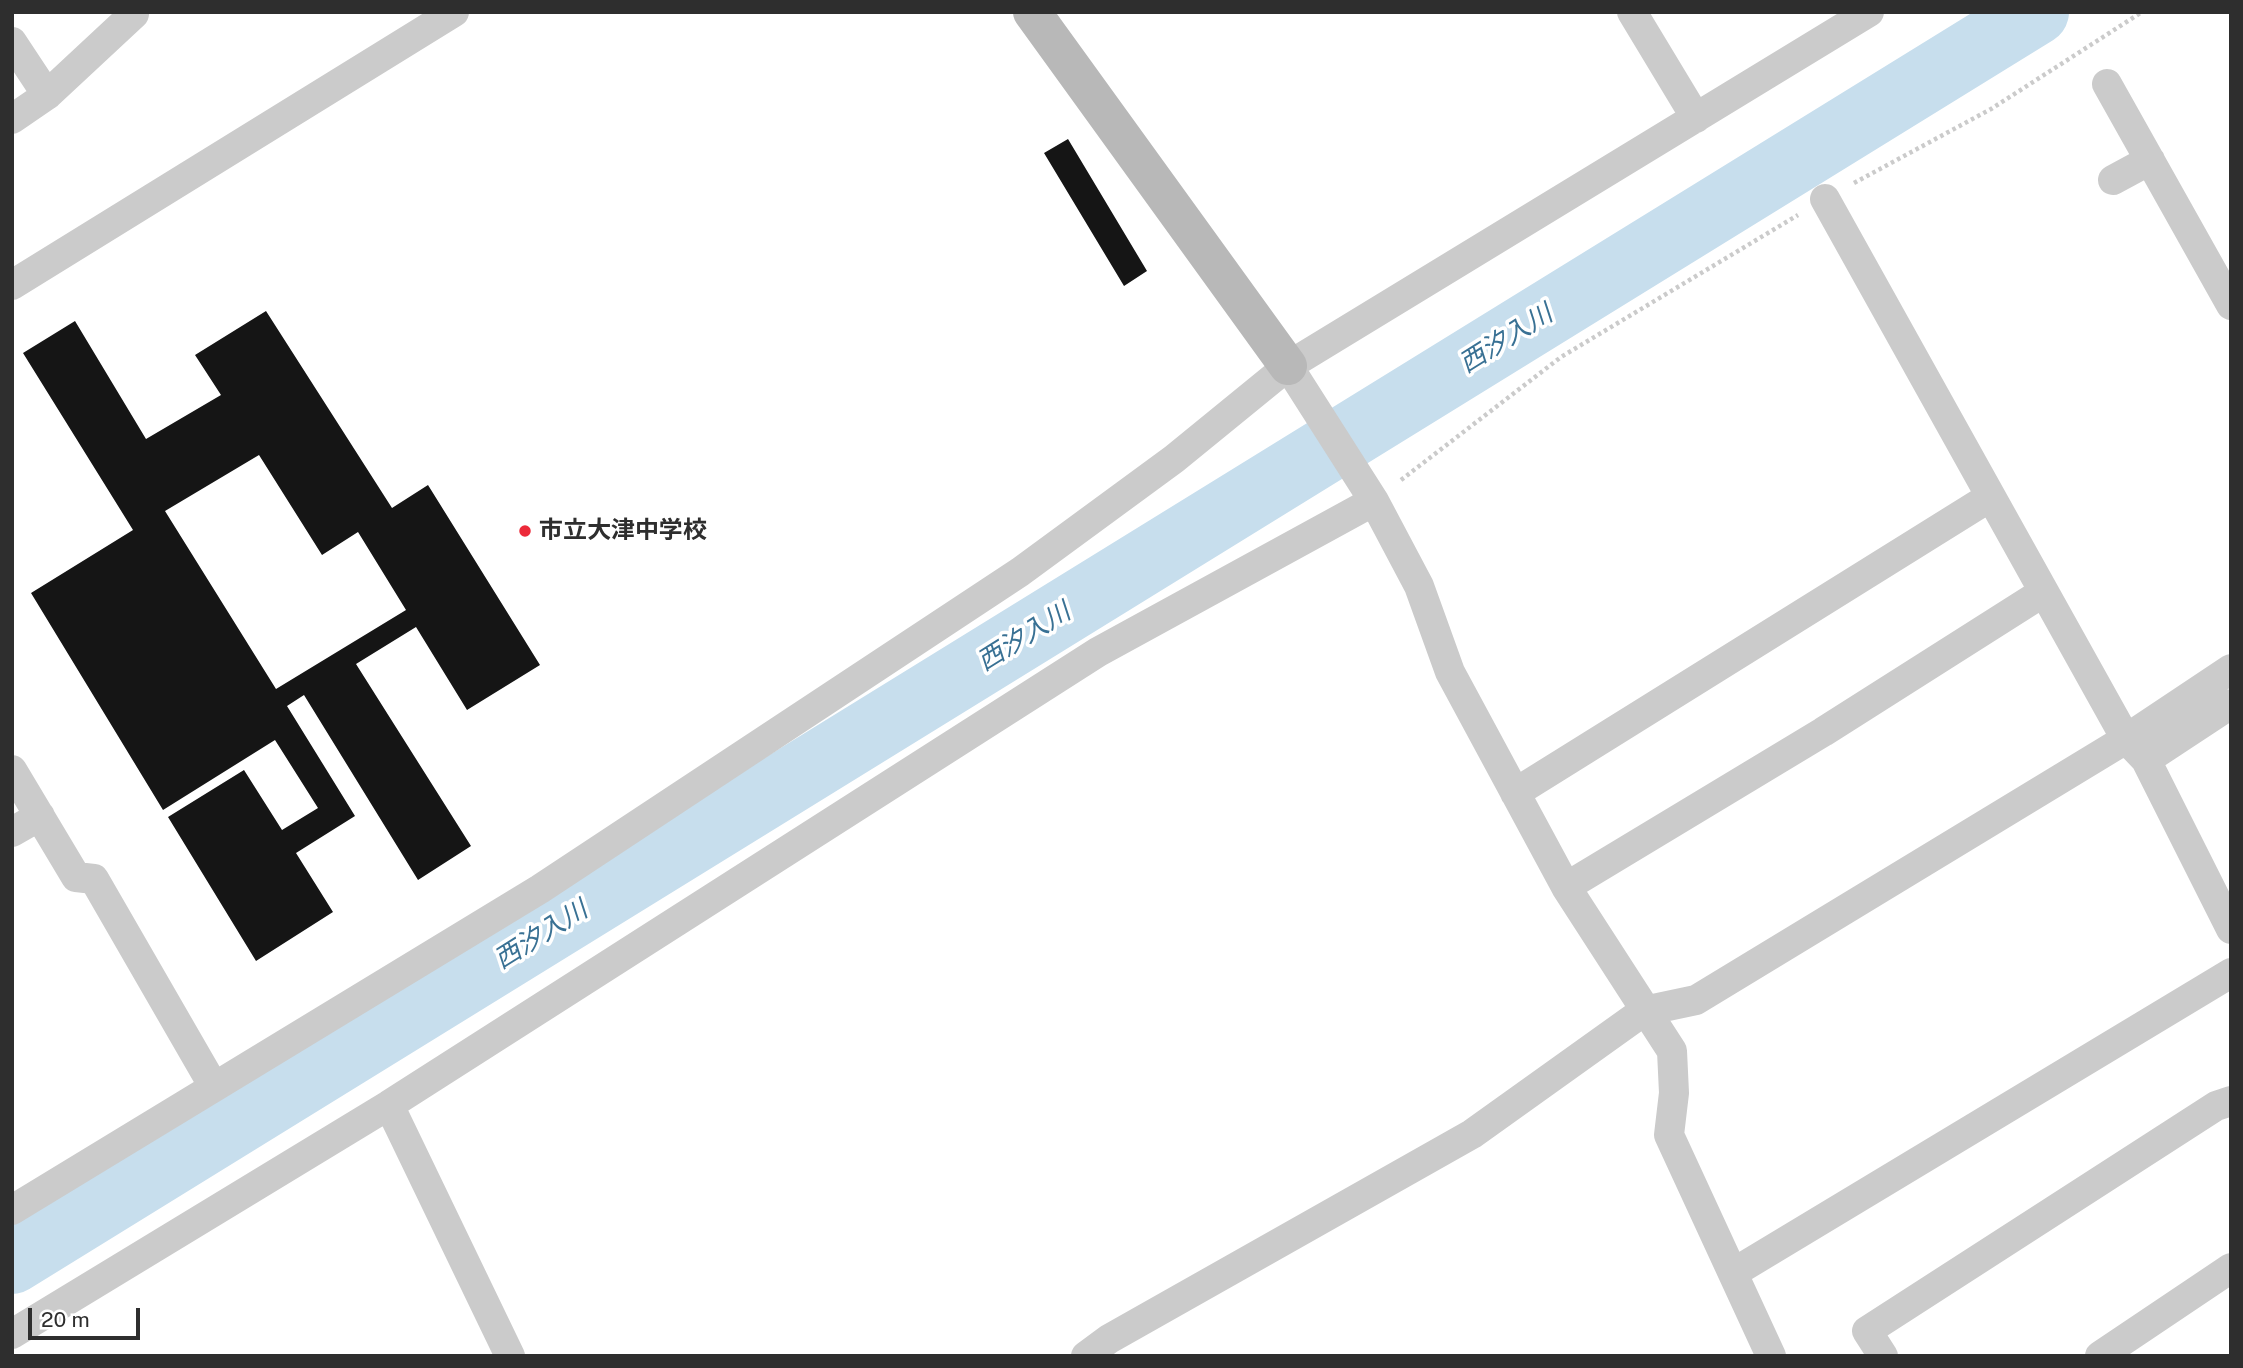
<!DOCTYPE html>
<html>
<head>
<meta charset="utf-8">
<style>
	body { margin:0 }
	#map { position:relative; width:2243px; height:1368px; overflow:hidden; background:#fff; font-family:"Public Sans",sans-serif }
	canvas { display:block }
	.frame { position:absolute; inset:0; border:14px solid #2e2e2e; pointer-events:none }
	.scale { position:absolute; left:28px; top:1308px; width:112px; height:32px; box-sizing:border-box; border:4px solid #2e2e2e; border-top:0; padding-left:9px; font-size:21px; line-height:24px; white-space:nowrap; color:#2e2e2e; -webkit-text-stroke:5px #fff; paint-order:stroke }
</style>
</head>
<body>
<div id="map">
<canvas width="2243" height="1368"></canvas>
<div class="frame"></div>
<div class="scale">20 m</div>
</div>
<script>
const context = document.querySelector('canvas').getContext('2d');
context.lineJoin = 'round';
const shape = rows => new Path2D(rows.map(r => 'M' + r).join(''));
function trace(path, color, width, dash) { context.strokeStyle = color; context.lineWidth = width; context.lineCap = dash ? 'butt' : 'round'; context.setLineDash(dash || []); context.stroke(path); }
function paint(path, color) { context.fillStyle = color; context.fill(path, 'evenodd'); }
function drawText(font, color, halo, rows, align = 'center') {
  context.font = font + ' "Public Sans","Noto Sans JP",sans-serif'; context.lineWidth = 7; context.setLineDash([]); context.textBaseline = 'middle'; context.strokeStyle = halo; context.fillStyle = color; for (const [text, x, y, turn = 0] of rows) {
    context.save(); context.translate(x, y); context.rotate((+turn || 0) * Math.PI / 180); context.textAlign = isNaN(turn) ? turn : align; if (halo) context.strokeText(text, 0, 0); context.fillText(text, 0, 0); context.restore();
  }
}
trace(shape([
	[12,1261,2036,12]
]), '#c7deed', 66);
paint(shape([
	[1068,139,1147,271,1124,286,1044,153],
	[266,311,392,508,428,485,540,665,467,710,416,627,356,664,471,846,418,880,304,695,287,706,355,816,296,853,333,912,256,961,168,817,244,770,282,830,318,808,275,740,163,810,31,593,133,530,23,353,75,321,146,439,221,395,195,355],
	[259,455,322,555,358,532,406,610,276,689,165,511]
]), '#151515');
trace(shape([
	[1854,183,1991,109,2142,12],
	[1401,480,1561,357,1798,215]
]), '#cbcbcb', 4.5, [3.5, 3.5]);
trace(shape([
	[1632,12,1696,118],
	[12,42,47,95,12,119],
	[2107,84,2231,305],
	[47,95,134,14],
	[2113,180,2150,160],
	[1825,199,2126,739,2146,760,2231,929],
	[12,285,454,12],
	[1288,366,1374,501,1419,586,1450,672,1566,887,1672,1051,1674,1093,1669,1135,1771,1356],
	[2146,760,2231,704],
	[12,770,76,877,94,879,214,1087],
	[1515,793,1990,497],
	[12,832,40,816],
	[1566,887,1823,732,2042,593],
	[389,1105,510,1356],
	[12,1210,540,889,1020,572,1174,459,1288,366,1869,12],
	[1733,1273,2231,973],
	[12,1334,389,1105,1098,652,1374,501],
	[1086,1356,1109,1339,1472,1134,1644,1011,1696,1000,2126,739,2231,669],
	[1883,1356,1867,1331,2216,1106,2231,1101],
	[2100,1356,2231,1268]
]), '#cbcbcb', 30);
trace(shape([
	[1032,12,1288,366]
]), '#b8b8b8', 38);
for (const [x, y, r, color] of [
	[525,531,7,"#ec2939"]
]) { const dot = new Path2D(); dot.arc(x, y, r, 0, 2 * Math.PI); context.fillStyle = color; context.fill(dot); trace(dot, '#fff', 2.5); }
drawText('bold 24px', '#2e2e2e', '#fff', [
	["市立大津中学校",539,531]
], 'left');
drawText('italic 26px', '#397194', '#fff', [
	["西汐入川",1506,339,-32],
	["西汐入川",1024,637,-32],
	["西汐入川",541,935,-32]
]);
</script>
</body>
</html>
